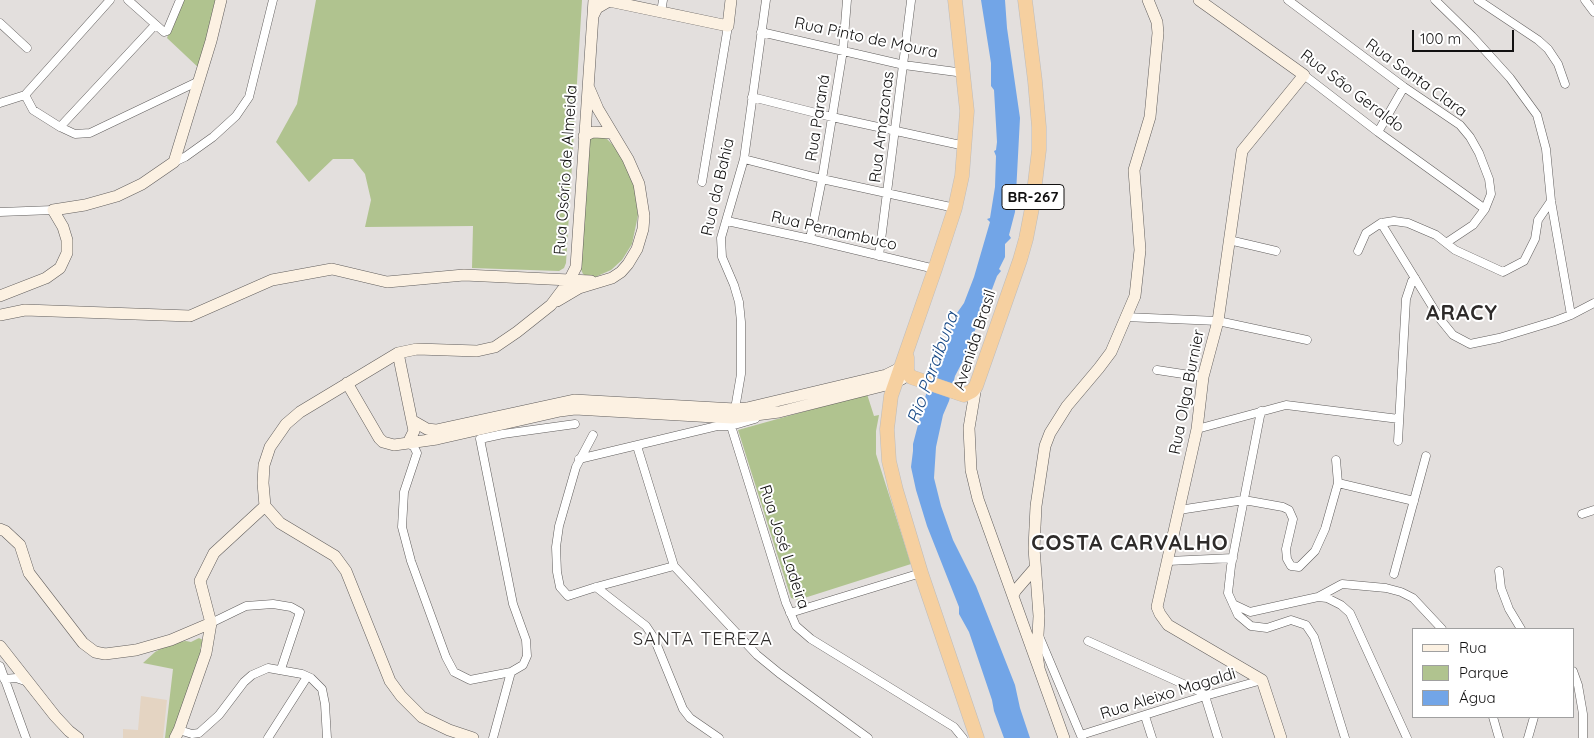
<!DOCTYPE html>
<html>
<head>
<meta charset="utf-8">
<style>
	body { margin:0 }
	#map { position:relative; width:1594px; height:738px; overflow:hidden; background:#e3dfdd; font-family:Quicksand,sans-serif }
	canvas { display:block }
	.legend { position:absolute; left:1412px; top:628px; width:162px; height:90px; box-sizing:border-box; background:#fff; border:1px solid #a0a0a0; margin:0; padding:6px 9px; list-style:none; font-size:15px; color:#121111 }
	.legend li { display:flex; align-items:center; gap:10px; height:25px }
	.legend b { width:25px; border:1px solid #a0a0a0 }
	.scale { position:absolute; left:1412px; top:30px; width:102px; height:22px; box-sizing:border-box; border:2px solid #121111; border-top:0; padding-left:6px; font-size:15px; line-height:18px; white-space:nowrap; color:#121111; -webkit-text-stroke:4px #fff; paint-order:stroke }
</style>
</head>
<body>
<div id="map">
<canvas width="1594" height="738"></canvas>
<ul class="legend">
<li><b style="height:6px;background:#fcf1e2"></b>Rua</li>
<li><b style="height:14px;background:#b0c38f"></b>Parque</li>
<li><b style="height:14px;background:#72a5e7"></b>Água</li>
</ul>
<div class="scale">100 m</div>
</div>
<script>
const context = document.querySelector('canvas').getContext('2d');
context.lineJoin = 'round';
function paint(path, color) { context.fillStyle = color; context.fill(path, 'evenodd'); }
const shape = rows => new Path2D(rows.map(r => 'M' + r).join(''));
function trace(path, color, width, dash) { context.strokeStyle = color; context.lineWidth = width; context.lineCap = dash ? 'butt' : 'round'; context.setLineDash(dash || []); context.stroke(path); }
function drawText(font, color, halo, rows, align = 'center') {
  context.font = font + ' Quicksand,sans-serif'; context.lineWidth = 4; context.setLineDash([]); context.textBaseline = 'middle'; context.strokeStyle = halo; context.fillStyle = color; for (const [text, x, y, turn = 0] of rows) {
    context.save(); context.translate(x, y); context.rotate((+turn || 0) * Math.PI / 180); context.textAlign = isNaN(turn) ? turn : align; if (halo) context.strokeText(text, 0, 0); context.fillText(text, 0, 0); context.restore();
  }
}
paint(shape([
	[141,696,167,700,163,738,123,738,123,729,138,730]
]), '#e4d4c2');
paint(shape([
	[182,0,219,0,201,70,167,38],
	[316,0,582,0,566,263,564,268,559,271,472,268,473,226,365,227,371,200,365,174,353,159,333,159,309,182,276,142,297,104],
	[597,135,607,139,614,146,627,167,634,184,638,215,632,244,622,260,611,270,593,278,588,277,583,274,579,265,589,139],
	[867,394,874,416,879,415,876,431,876,454,911,564,798,600,791,598,738,430],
	[199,638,203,640,200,649,204,651,172,738,165,738,173,669,143,663,155,652,171,643,186,641,191,642]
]), '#b0c38f');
paint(shape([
	[981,0,1005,0,1007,28,1020,118,1015,212,1009,235,1011,238,1005,244,1005,257,999,269,1001,271,997,276,982,316,983,318,977,325,963,361,955,376,949,401,943,415,936,447,934,478,941,506,953,540,976,586,1015,685,1020,708,1030,738,1004,738,994,711,992,700,969,632,959,614,959,607,927,526,916,490,911,467,913,451,913,444,931,375,937,367,937,363,957,313,964,303,974,277,990,222,987,219,990,218,995,187,996,156,994,151,996,150,997,142,994,90,991,86,991,63]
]), '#72a5e7');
const street = shape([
	[128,0,164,32,167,31,180,0],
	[1288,0,1404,87,1460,125,1470,137,1479,153,1489,179,1491,194,1485,209,1473,225,1446,243],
	[1435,0,1472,36,1510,78,1537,115,1546,149,1551,201,1571,315],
	[1478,0,1538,40,1548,49,1558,64,1565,84],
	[1585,0,1594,12],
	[661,12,663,0],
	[0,23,27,48],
	[761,32,904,65,964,73],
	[1304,75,1378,132,1485,209],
	[25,95,33,110,60,127,75,134,90,133,199,81],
	[752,97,832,117,965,146],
	[0,103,25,95,110,0],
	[60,127,155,25],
	[1378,132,1404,87],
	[744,159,822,179,955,208],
	[174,162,185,157,213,137,236,116,249,97,273,0],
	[702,182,728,26],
	[0,212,53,210],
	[727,221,810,239,935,269],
	[1381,223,1440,319,1453,335,1470,344,1499,338,1555,321,1571,315,1594,303],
	[810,239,822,179,843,50,847,0],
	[1229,240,1276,251],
	[1358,251,1366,233,1381,223,1394,221,1408,223,1436,235,1455,250,1503,272,1524,261,1535,239,1538,220,1551,201],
	[879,256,911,1],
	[1125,317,1218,321,1307,340],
	[1157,370,1203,377],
	[735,409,741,374,741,322,739,302,734,285,722,257,721,238,744,159,766,0],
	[1261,411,1231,566,1228,593,1238,615,1251,626,1267,628,1291,620,1306,625,1314,637,1345,738],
	[731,426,786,603,796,626,811,639,954,727,963,738],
	[1197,429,1286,405,1399,419],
	[593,435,576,467,559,526,556,547,557,572,560,587,568,596,596,587,674,566],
	[1398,441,1406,299,1412,281,1415,278],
	[408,443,414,447,417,453,404,492,402,527,411,561,446,657,454,672,470,680,511,672,523,665,527,656,526,640,513,604,480,439,503,434,575,424],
	[637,446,674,566,757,655,779,673,868,738],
	[579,459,717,426,731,426,755,419],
	[1338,483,1414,501],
	[1179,510,1244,500,1283,507,1289,510,1293,519,1286,549,1287,559,1291,566,1299,567,1315,551,1325,529,1338,483,1336,460],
	[1582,514,1594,510],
	[1168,561,1233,558],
	[1499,571,1501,588,1509,609,1521,629],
	[1394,574,1426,456],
	[596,587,646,626,654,638,683,709,690,718,719,738],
	[1318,597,1327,598,1341,605,1350,613,1407,738],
	[1233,604,1250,612,1318,597,1342,584,1386,588,1401,592,1413,598,1442,629],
	[790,613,921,573],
	[211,623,246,606,273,604,291,607,300,612,281,669],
	[1039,636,1082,738],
	[1088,641,1201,692,1205,696,1218,738],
	[0,666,26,738],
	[1573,671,1578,685,1583,714,1583,738],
	[4,679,16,678,28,682],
	[1145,716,1152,738],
	[1493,717,1499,738],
	[179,730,192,734,199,733,219,715,244,682,252,675,268,668,302,674,311,678,322,689,325,704,327,738],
	[1081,735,1205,696,1262,680],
	[268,738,307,677],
	[493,738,511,672],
	[1528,738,1534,717]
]);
const secondary = shape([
	[1199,0,1304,75,1242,151,1218,321,1203,377,1197,429,1157,607,1160,614,1168,625,1262,680,1281,738],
	[593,16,597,8,609,1,728,26,731,0],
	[584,136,593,132,612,133],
	[0,296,46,278,60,268,67,253,67,240,63,227,53,210,85,205,117,196,142,184,174,162,211,41,221,0],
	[557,301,579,288,612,278,621,272,628,264,637,249,643,229,644,216,639,184,628,159,598,109,589,88],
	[0,315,25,310,190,316,272,280,332,269,387,282,464,275,591,281],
	[398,353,414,431,408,443],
	[347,383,379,438,383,442,394,445,437,439,560,411,575,409,732,418,779,412,890,384,902,379],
	[976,386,969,428,971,470,978,499,1064,738],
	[413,421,427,429,436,430,574,400,735,409,747,408,886,375,900,368],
	[265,506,263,483,264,465,270,447,286,424,300,412,398,353,417,349,477,351,495,347,517,332,551,305,569,281,576,267,594,0],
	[265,506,280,523,335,556,346,571,390,681,401,696,422,717,449,730,473,738],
	[0,529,5,531,20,545,29,573,83,643,95,652,105,654,136,650,171,640,211,623],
	[1013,595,1016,590,1035,568],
	[0,646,55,716,69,731,78,738],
	[1039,668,1037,654,1039,616,1034,548,1036,506,1045,446,1050,433,1067,406,1099,368,1111,352,1135,296,1140,250,1134,170,1150,117,1158,33,1157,22,1148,0],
	[175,738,179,730,206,653,211,623,200,581,214,553,265,506]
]);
const highway = shape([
	[955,0,967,111,962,176,955,208,935,269,891,396,887,429,889,461,896,490,921,573,977,738],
	[907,357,907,372,911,377,964,395,972,391,976,386,1020,260,1026,239,1032,208,1039,150,1039,127,1035,81,1025,0]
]);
trace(street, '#615e5d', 9);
trace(secondary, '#615e5d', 12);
trace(highway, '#bdbcbc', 15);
trace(street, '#fff', 8);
trace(secondary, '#fcf1e2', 11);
trace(highway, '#f6d0a0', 14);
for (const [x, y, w] of [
	[1033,197,62]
]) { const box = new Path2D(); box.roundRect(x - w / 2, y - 12.5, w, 25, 4); context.fillStyle = '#fff'; context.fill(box); trace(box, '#121111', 1); }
drawText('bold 15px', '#121111', null, [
	["BR-267",1033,197]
]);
drawText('16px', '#121111', '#fff', [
	["Rua Pinto de Moura",866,38,12],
	["Rua Santa Clara",1416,78,36],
	["Rua São Geraldo",1352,91,37],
	["Rua Paraná",818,118,-81],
	["Rua Amazonas",882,127,-83],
	["Rua Osório de Almeida",566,170,-86],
	["Rua da Bahia",718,187,-77],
	["Rua Pernambuco",834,231,13],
	["Avenida Brasil",975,340,-72],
	["Rua Olga Burnier",1187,392,-79],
	["Rua José Ladeira",784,547,72],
	["Rua Aleixo Magaldi",1168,694,-17]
]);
drawText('italic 18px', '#1a4b87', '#fff', [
	["Rio Paraibuna",933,368,-70]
]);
context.letterSpacing = '1px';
drawText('18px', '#2e2b2a', '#fff', [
	["SANTA TEREZA",703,640]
]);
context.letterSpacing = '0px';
context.letterSpacing = '1px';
drawText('bold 21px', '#2e2b2a', '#fff', [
	["ARACY",1462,314],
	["COSTA CARVALHO",1130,544]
]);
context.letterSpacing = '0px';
</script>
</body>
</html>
